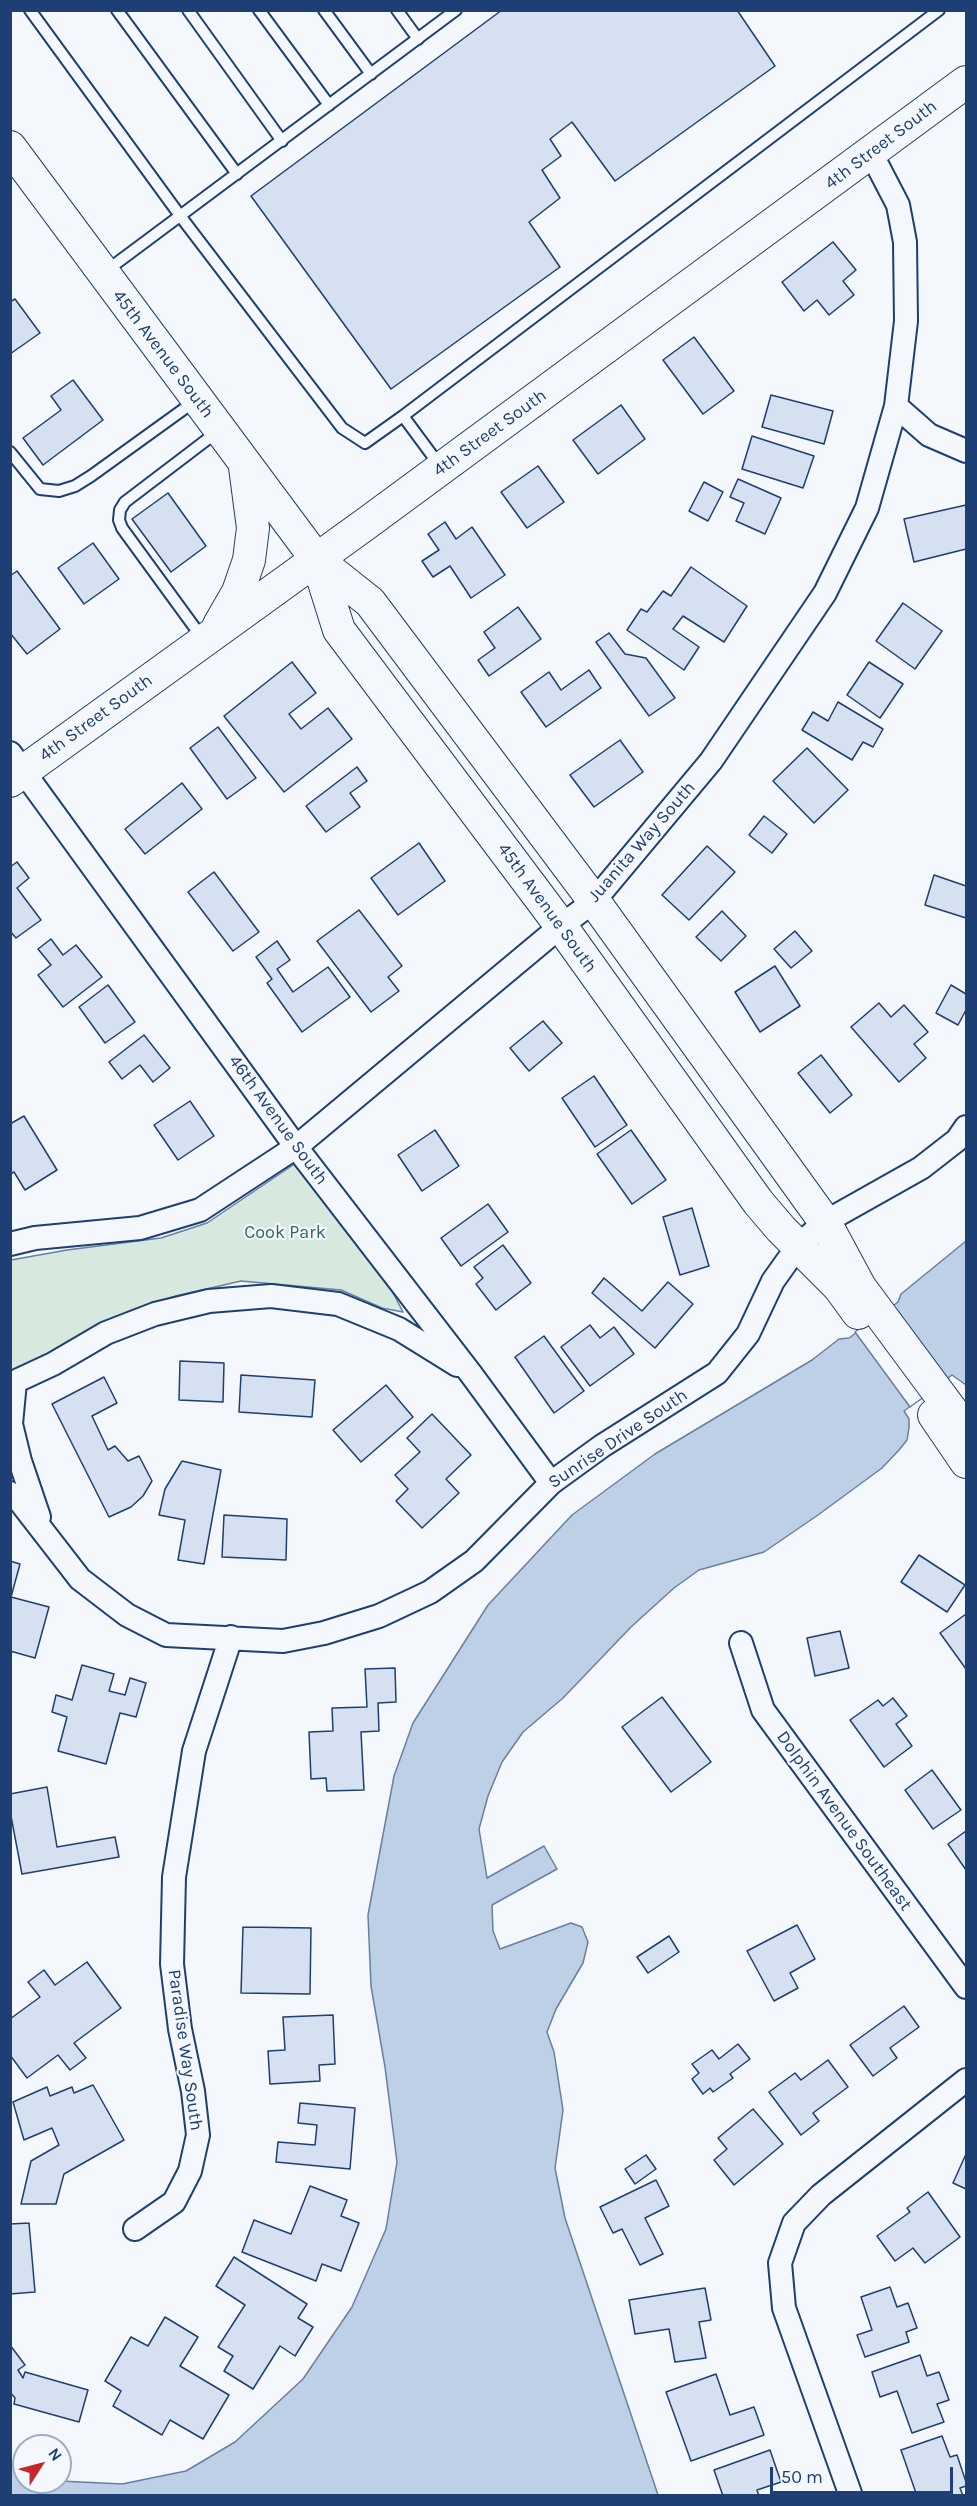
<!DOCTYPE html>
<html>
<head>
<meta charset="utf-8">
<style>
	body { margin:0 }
	#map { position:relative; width:977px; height:2506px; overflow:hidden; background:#f4f7fb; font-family:Karla,sans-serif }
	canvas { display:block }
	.frame { position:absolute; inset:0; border:12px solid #1d3f73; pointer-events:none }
	.north { position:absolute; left:12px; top:2434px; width:60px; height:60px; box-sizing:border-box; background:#f4f7fb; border:2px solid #9eadc5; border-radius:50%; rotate:54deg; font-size:16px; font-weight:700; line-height:24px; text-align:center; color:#1d3f73 }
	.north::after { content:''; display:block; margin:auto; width:21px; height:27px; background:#c62828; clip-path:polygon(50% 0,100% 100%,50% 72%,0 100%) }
	.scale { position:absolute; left:770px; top:2467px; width:183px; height:27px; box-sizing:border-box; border:3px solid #1d3f73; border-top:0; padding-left:8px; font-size:18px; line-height:21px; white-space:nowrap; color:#1d3f73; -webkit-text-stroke:4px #f4f7fb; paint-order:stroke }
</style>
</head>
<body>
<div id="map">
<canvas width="977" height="2506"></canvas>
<div class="frame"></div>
<div class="north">N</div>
<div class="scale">50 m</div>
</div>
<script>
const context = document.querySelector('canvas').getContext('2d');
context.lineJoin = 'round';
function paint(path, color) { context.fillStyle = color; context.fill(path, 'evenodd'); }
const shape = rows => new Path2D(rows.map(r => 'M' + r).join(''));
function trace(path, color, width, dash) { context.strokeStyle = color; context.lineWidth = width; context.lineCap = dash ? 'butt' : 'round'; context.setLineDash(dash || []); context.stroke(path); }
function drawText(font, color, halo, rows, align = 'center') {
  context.font = font + ' Karla,sans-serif'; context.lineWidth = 4.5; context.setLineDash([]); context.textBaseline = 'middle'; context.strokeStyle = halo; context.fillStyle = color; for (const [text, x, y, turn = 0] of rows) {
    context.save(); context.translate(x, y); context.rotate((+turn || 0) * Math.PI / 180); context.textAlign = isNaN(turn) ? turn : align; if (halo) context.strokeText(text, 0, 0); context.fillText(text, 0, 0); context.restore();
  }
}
const green = shape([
	[296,1163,390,1287,403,1312,382,1308,341,1290,241,1281,176,1296,127,1312,64,1348,11,1373,11,1260,67,1250,161,1238,207,1223,296,1163]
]);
paint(green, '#d7e8df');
trace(green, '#687fa3', 1.5);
const water = shape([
	[966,1241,966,1385,952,1375,904,1411,909,1419,909,1428,907,1440,899,1450,882,1468,818,1515,764,1552,699,1570,674,1588,631,1627,563,1698,523,1732,502,1762,488,1796,479,1829,487,1878,544,1846,557,1869,492,1905,493,1931,500,1949,571,1923,582,1927,588,1942,583,1963,556,2009,547,2032,554,2052,563,2110,555,2168,565,2218,658,2495,11,2495,10,2462,24,2469,24,2482,60,2481,122,2484,186,2471,235,2442,303,2379,352,2307,386,2229,397,2162,385,2067,371,1986,368,1915,394,1776,413,1723,488,1605,572,1515,655,1454,812,1360,839,1339,849,1338,898,1302,901,1294,966,1241]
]);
paint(water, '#bed0e5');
trace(water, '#687fa3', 1.5);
const pier = shape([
	[892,1305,947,1380,910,1407,855,1332,892,1305]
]);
paint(pier, '#f4f7fb');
trace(pier, '#687fa3', 1.5);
const building = shape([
	[502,10,737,10,775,66,615,181,572,122,550,139,561,156,542,170,560,198,529,222,560,267,391,389,251,196,502,10],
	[833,242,856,270,843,281,854,295,829,315,817,300,804,311,782,282,833,242],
	[15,299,40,333,10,354,10,302,15,299],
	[694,337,734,391,703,414,663,360,694,337],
	[73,380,103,420,43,465,23,438,61,410,51,396,73,380],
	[771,395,833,411,824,444,762,427,771,395],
	[621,405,645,439,598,474,573,440,621,405],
	[752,436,814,456,803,488,742,469,752,436],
	[538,466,564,502,527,528,501,492,538,466],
	[738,479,781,498,765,534,736,521,744,503,730,497,738,479],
	[704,482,723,492,708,521,689,511,704,482],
	[168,493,206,546,171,572,132,519,168,493],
	[966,505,966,549,914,562,904,519,966,505],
	[445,522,456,539,472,527,505,575,471,598,450,566,433,577,422,561,439,550,428,534,445,522],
	[93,543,119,579,84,604,58,568,93,543],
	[691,567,747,606,724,642,683,616,673,629,699,647,684,670,627,630,641,609,647,612,663,591,671,596,691,567],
	[17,571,60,629,27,654,10,633,10,576,17,571],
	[903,603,942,631,915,669,876,641,903,603],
	[518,607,541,639,489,676,478,660,495,648,484,632,518,607],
	[609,633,625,654,646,658,675,698,649,716,596,642,609,633],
	[292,662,316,693,289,714,301,729,328,708,352,739,284,792,224,716,292,662],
	[869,662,903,684,880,718,847,695,869,662],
	[589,670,601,688,546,727,521,692,549,672,561,690,589,670],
	[838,702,883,729,873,747,863,742,852,760,802,730,813,712,828,721,838,702],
	[218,727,256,778,227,799,190,748,218,727],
	[620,740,643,772,594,807,570,775,620,740],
	[807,748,848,790,814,823,773,781,807,748],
	[357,767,367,781,350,793,360,807,326,832,306,806,357,767],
	[182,783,202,809,145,854,125,829,182,783],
	[764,816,787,834,772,853,749,835,764,816],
	[419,843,445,881,398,915,371,878,419,843],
	[707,846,735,872,689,920,662,895,707,846],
	[17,862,29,878,17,888,41,920,16,938,10,931,10,867,17,862],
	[214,872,259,932,233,951,188,892,214,872],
	[934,875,966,886,966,918,925,905,934,875],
	[359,910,402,966,388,977,399,991,371,1012,317,941,359,910],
	[722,911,746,936,721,961,696,937,722,911],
	[795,931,812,951,791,968,774,949,795,931],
	[51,939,63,955,76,945,102,977,63,1007,38,975,51,965,38,949,51,939],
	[277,941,290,960,277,969,293,992,328,967,350,997,302,1032,267,983,272,979,256,957,277,941],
	[775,966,800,1006,760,1032,735,992,775,966],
	[108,985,135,1022,105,1043,79,1007,108,985],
	[951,985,966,994,966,1010,958,1025,936,1013,951,985],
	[879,1003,891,1017,904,1005,928,1032,914,1044,926,1058,899,1082,851,1027,879,1003],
	[543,1021,562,1043,529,1071,510,1048,543,1021],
	[144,1035,170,1068,153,1082,140,1065,122,1079,109,1062,144,1035],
	[821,1055,852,1095,830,1113,798,1073,821,1055],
	[594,1076,627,1125,595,1147,562,1098,594,1076],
	[190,1101,214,1136,178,1160,154,1125,190,1101],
	[24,1116,57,1170,25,1190,14,1172,10,1174,10,1124,24,1116],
	[435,1130,459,1166,422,1191,398,1155,435,1130],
	[631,1130,666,1180,632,1204,597,1154,631,1130],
	[488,1204,508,1232,461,1266,441,1238,488,1204],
	[692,1208,709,1266,680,1275,663,1217,692,1208],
	[503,1245,531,1283,496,1310,476,1284,483,1278,474,1267,503,1245],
	[604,1278,642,1311,668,1282,693,1304,655,1348,592,1293,604,1278],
	[590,1325,600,1338,614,1327,634,1354,590,1386,561,1347,590,1325],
	[544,1336,584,1391,554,1413,515,1357,544,1336],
	[180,1361,224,1363,223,1402,179,1400,180,1361],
	[241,1375,315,1380,312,1417,239,1412,241,1375],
	[104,1377,117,1403,92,1416,108,1450,115,1446,128,1461,139,1456,152,1481,143,1496,131,1507,109,1517,52,1404,104,1377],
	[386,1385,413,1417,361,1462,333,1430,386,1385],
	[432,1414,471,1455,446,1479,459,1493,422,1528,396,1501,408,1489,395,1475,420,1452,407,1438,432,1414],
	[182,1461,221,1470,204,1564,178,1560,185,1520,159,1515,165,1489,182,1461],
	[224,1515,287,1519,286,1560,222,1557,224,1515],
	[919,1555,965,1585,947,1612,901,1582,919,1555],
	[10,1561,20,1564,11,1597,49,1607,35,1658,10,1651,10,1561],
	[966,1614,966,1669,940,1633,966,1614],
	[840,1631,849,1668,815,1676,807,1638,840,1631],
	[82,1665,114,1674,109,1691,125,1695,130,1678,146,1683,136,1717,120,1713,106,1764,58,1751,67,1717,52,1712,56,1695,72,1700,82,1665],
	[395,1668,396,1702,378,1703,379,1731,361,1732,364,1790,327,1791,326,1778,311,1779,309,1732,333,1731,332,1708,367,1707,365,1669,395,1668],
	[662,1697,711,1762,671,1792,622,1727,662,1697],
	[893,1698,907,1716,896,1724,912,1746,884,1767,850,1720,878,1700,883,1706,893,1698],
	[932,1770,961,1810,933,1829,905,1790,932,1770],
	[47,1787,57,1847,115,1837,119,1857,22,1874,10,1811,10,1794,47,1787],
	[966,1831,966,1870,948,1844,966,1831],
	[797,1925,815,1959,790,1973,798,1988,774,2001,747,1951,797,1925],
	[243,1927,311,1928,310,1994,241,1993,243,1927],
	[669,1936,679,1952,648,1973,637,1957,669,1936],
	[87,1962,121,2008,74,2043,86,2058,70,2070,58,2055,27,2078,10,2055,10,2019,40,1997,28,1982,44,1970,55,1985,87,1962],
	[904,2006,919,2027,890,2048,897,2058,873,2076,850,2045,904,2006],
	[333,2015,335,2064,319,2065,320,2081,270,2084,268,2051,285,2050,283,2017,333,2015],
	[738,2044,750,2059,730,2074,733,2078,713,2092,710,2088,703,2094,692,2079,699,2073,692,2064,712,2050,719,2059,738,2044],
	[828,2060,848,2087,813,2113,819,2121,801,2135,769,2092,795,2073,801,2080,828,2060],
	[93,2085,124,2140,64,2174,56,2204,21,2204,31,2161,59,2145,52,2128,24,2140,13,2102,47,2087,50,2096,72,2087,74,2093,93,2085],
	[300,2103,355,2108,350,2169,276,2162,278,2142,315,2145,317,2125,298,2123,300,2103],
	[753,2109,783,2144,734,2185,714,2160,727,2149,718,2138,753,2109],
	[966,2154,966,2189,953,2183,966,2154],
	[646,2155,656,2169,635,2184,625,2169,646,2155],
	[656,2180,669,2206,645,2218,663,2254,640,2265,622,2229,613,2233,600,2207,656,2180],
	[310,2186,347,2200,341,2216,359,2223,341,2271,322,2264,316,2281,242,2252,254,2220,291,2234,310,2186],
	[928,2192,960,2237,925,2263,913,2248,895,2261,877,2236,910,2212,907,2208,928,2192],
	[29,2223,35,2292,10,2294,10,2224,29,2223],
	[234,2257,307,2304,298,2318,313,2327,295,2356,280,2346,253,2389,224,2371,233,2356,218,2347,245,2305,216,2286,234,2257],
	[890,2287,897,2307,908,2303,917,2328,906,2332,909,2342,865,2357,857,2335,872,2330,861,2297,890,2287],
	[705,2288,711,2320,699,2322,706,2358,675,2362,669,2329,635,2334,629,2300,705,2288],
	[165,2317,198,2337,180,2366,229,2395,203,2439,170,2420,162,2435,113,2406,121,2391,105,2381,131,2337,148,2346,165,2317],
	[10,2345,25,2365,18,2370,23,2378,25,2372,88,2390,79,2422,14,2404,15,2398,10,2392,10,2345],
	[920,2355,927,2376,939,2372,949,2400,937,2404,944,2422,912,2433,897,2391,880,2397,872,2372,920,2355],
	[716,2374,730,2415,754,2407,764,2435,691,2461,666,2392,716,2374],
	[942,2436,950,2457,957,2455,966,2482,966,2486,960,2488,963,2496,917,2496,901,2450,942,2436],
	[770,2450,781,2482,757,2490,759,2496,723,2496,714,2470,770,2450]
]);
paint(building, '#d5e0f0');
trace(building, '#1d3f73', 1.5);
const lane = shape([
	[30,10,181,217,342,428,365,443,403,416],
	[117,10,237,174],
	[188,10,282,141],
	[259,10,329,105],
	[324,10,371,74],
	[397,10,418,39],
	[106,271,456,10],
	[10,452,40,489,59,491,75,486,91,476,195,401],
	[440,466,403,416,939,10],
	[203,639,122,528,119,520,120,510,125,502,217,432]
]);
const street = shape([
	[896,406,929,435,966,451],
	[10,753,296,1147,471,1374,551,1483],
	[10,1244,35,1238,140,1228,200,1210,296,1147,561,926,594,901,711,761,825,593,867,508,896,406,906,321,905,242,898,205,871,153],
	[15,1382,11,1424,20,1461,39,1517],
	[10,1384,53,1364,106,1333,155,1314,209,1301,271,1296,338,1304,399,1329,457,1365],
	[10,1493,18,1499,80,1579,127,1615,166,1635,283,1641,324,1633,379,1616,430,1592,474,1561,551,1483,602,1446,717,1373,748,1334,773,1281,798,1246,825,1222,921,1168,957,1140,966,1127],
	[741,1643,763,1710,966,1987],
	[135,2229,174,2202,190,2171,198,2135,193,2091,180,2029,172,1964,174,1877,194,1751,231,1637],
	[851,2496,784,2308,780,2263,794,2223,821,2195,966,2080]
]);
const secondary = shape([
	[10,147,317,560,370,602,594,901,825,1222,860,1287,966,1430],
	[317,560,339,630,561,926,758,1202,781,1229,839,1287,858,1313],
	[219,625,238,592,249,560,253,528,245,467],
	[10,781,367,523,966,82],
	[934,1415,966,1462]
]);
trace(lane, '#1d3f73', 14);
trace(street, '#1d3f73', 26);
trace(secondary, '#1d3f73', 34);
trace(lane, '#f4f7fb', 10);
trace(street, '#f4f7fb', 22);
trace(secondary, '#f4f7fb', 32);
drawText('18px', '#1d3f73', '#f4f7fb', [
	["4th Street South",881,145,-37],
	["45th Avenue South",163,354,53],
	["4th Street South",490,433,-36],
	["4th Street South",96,718,-36],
	["Juanita Way South",642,842,-49],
	["45th Avenue South",547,908,54],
	["46th Avenue South",278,1120,54],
	["Sunrise Drive South",618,1439,-34],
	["Dolphin Avenue Southeast",844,1821,54],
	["Paradise Way South",185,2050,82]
]);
drawText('18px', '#2c6c60', '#f4f7fb', [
	["Cook Park",285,1233]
]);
</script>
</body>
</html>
